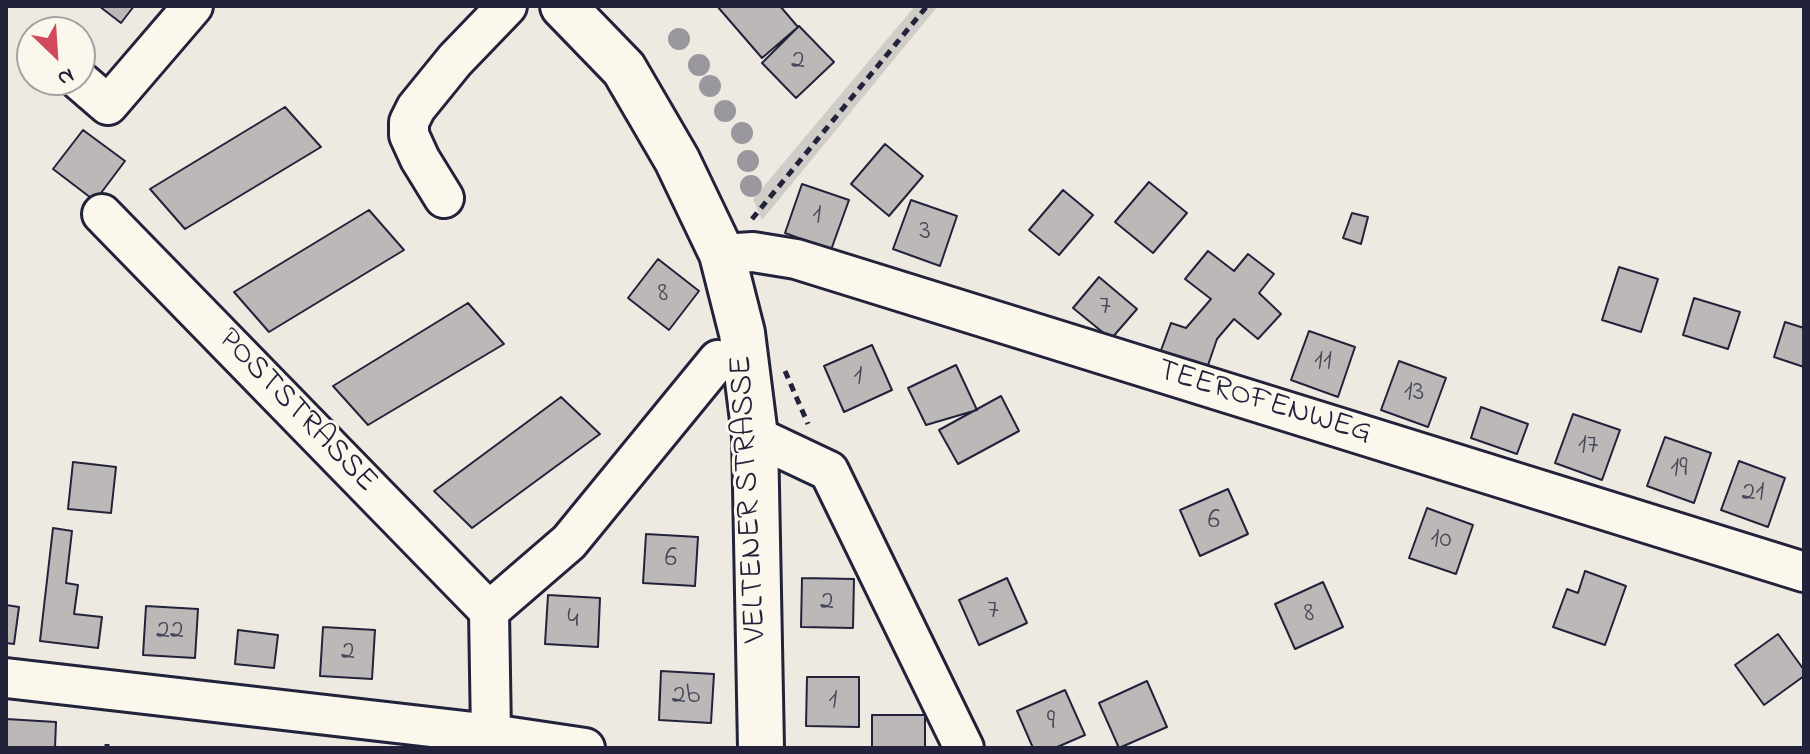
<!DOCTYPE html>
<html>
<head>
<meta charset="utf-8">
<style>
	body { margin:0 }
	#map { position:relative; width:1810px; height:754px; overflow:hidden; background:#eeeae2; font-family:"Indie Flower",sans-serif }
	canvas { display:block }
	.frame { position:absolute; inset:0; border:8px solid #22223b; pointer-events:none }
	.north { position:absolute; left:16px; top:16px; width:80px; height:80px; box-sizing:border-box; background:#fbf7ec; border:2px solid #a4a2a5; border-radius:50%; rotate:155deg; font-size:22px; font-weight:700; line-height:32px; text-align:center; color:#22223b }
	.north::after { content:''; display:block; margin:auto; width:28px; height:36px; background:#d1495b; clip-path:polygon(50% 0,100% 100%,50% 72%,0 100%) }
</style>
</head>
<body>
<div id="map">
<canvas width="1810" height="754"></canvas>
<div class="frame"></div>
<div class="north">N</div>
</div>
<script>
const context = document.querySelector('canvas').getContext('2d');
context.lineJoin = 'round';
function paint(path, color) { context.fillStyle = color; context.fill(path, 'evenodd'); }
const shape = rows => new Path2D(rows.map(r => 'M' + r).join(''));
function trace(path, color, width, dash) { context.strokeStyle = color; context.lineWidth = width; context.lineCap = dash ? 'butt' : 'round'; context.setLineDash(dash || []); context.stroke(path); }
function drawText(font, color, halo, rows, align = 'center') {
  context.font = font + ' "Indie Flower",sans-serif'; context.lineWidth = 6; context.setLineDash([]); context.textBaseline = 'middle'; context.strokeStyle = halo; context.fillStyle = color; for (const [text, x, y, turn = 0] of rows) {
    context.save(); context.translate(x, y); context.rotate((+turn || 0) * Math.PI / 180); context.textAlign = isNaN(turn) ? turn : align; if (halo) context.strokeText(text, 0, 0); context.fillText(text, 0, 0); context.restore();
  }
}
paint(shape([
	[915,6,938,6,762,220,753,199]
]), '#d0cdc9');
const building = shape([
	[99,6,134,6,121,23,99,6],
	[717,6,780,6,798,27,762,58,717,6],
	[799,26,834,62,796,98,762,63,799,26],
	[285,107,321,147,185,229,150,189,285,107],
	[83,130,125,161,95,201,53,169,83,130],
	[885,144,923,176,889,216,851,184,885,144],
	[1149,182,1187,213,1153,253,1115,222,1149,182],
	[802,184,849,200,831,250,785,233,802,184],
	[1063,190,1093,215,1059,255,1029,230,1063,190],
	[911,200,957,216,940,266,893,249,911,200],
	[369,210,404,250,269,332,234,292,369,210],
	[1352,213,1368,217,1361,244,1343,238,1352,213],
	[1208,251,1234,271,1248,254,1274,274,1259,293,1281,314,1258,339,1234,319,1217,339,1207,368,1160,353,1171,323,1186,328,1211,299,1185,279,1208,251],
	[658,259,699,291,669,330,628,298,658,259],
	[1619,267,1658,279,1641,332,1602,320,1619,267],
	[1099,277,1137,309,1111,339,1073,308,1099,277],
	[1694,298,1740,312,1728,349,1683,335,1694,298],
	[468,303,504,344,368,425,333,386,468,303],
	[1785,322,1804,328,1804,367,1774,357,1785,322],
	[1309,331,1355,347,1338,397,1291,380,1309,331],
	[872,345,892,390,844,412,824,366,872,345],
	[1399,361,1446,378,1428,427,1381,410,1399,361],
	[956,365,977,410,926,425,908,388,956,365],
	[1001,396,1019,431,958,464,939,430,1001,396],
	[561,397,600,434,472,528,434,491,561,397],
	[1481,407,1528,424,1517,454,1471,438,1481,407],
	[1573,414,1620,430,1602,480,1555,463,1573,414],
	[1665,437,1711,453,1694,503,1647,486,1665,437],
	[1739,461,1785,478,1768,527,1721,510,1739,461],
	[73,462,116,467,111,513,68,509,73,462],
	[1228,489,1248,534,1200,556,1180,510,1228,489],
	[1427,508,1473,525,1456,574,1409,558,1427,508],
	[53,528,72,531,66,583,78,585,74,614,102,617,98,648,40,641,53,528],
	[646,534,698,537,695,586,643,583,646,534],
	[1585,571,1626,586,1605,645,1553,627,1567,589,1578,593,1585,571],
	[802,578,854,579,853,628,801,627,802,578],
	[1007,578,1027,623,979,645,959,600,1007,578],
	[1323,582,1343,627,1295,649,1275,604,1323,582],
	[548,595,600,598,598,647,545,644,548,595],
	[6,605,19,607,14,644,6,643,6,605],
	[146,606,198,609,195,658,143,655,146,606],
	[323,627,375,630,372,679,320,676,323,627],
	[238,630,278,635,274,668,235,664,238,630],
	[1778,634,1804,670,1804,676,1764,705,1735,665,1778,634],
	[661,671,714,674,711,723,659,720,661,671],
	[807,677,859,677,859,727,806,726,807,677],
	[1147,681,1167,727,1119,748,1099,703,1147,681],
	[1065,690,1085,735,1055,748,1033,748,1017,711,1065,690],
	[872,715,925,715,925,748,872,748,872,715],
	[6,719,56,722,55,748,6,748,6,719]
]);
paint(building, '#bcb8b8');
trace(building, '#22223b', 2);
const minor = shape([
	[79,80,108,105,193,6],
	[444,198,420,159,409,135,409,122,416,108,455,60,507,6],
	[102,214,489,611,491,734],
	[722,254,753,252,796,259,1804,572],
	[755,436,829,471,964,748],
	[489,611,569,542,718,360],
	[6,678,491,734,585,748]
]);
const major = shape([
	[563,6,624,69,677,160,722,254,742,333,755,436,761,748]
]);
trace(minor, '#22223b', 44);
trace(major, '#22223b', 50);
trace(shape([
	[752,219,927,6],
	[785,371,808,424],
	[107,748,107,744]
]), '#22223b', 5, [8, 6]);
trace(minor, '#fbf7ec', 38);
trace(major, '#fbf7ec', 44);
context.fillStyle = '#9a989e';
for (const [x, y] of [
	[679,39],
	[699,65],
	[710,86],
	[725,111],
	[742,133],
	[748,161],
	[751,186]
]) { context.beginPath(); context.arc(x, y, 11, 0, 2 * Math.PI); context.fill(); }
drawText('28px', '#48485a', null, [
	["2",798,62],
	["1",817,217],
	["3",925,233],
	["8",663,295],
	["7",1105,308],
	["11",1323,363],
	["1",858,378],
	["13",1414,394],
	["17",1588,447],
	["19",1679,470],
	["21",1753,494],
	["6",1214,522],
	["10",1441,541],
	["6",671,560],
	["2",827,603],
	["7",993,612],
	["8",1309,615],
	["4",573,621],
	["22",170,632],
	["2",348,653],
	["2b",686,697],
	["1",833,702],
	["9",1051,723]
]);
drawText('32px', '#22223b', '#fbf7ec', [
	["TEEROFENWEG",1264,404,17],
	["POSTSTRASSE",296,412,46],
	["VELTENER STRASSE",751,499,-93]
]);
</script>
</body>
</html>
